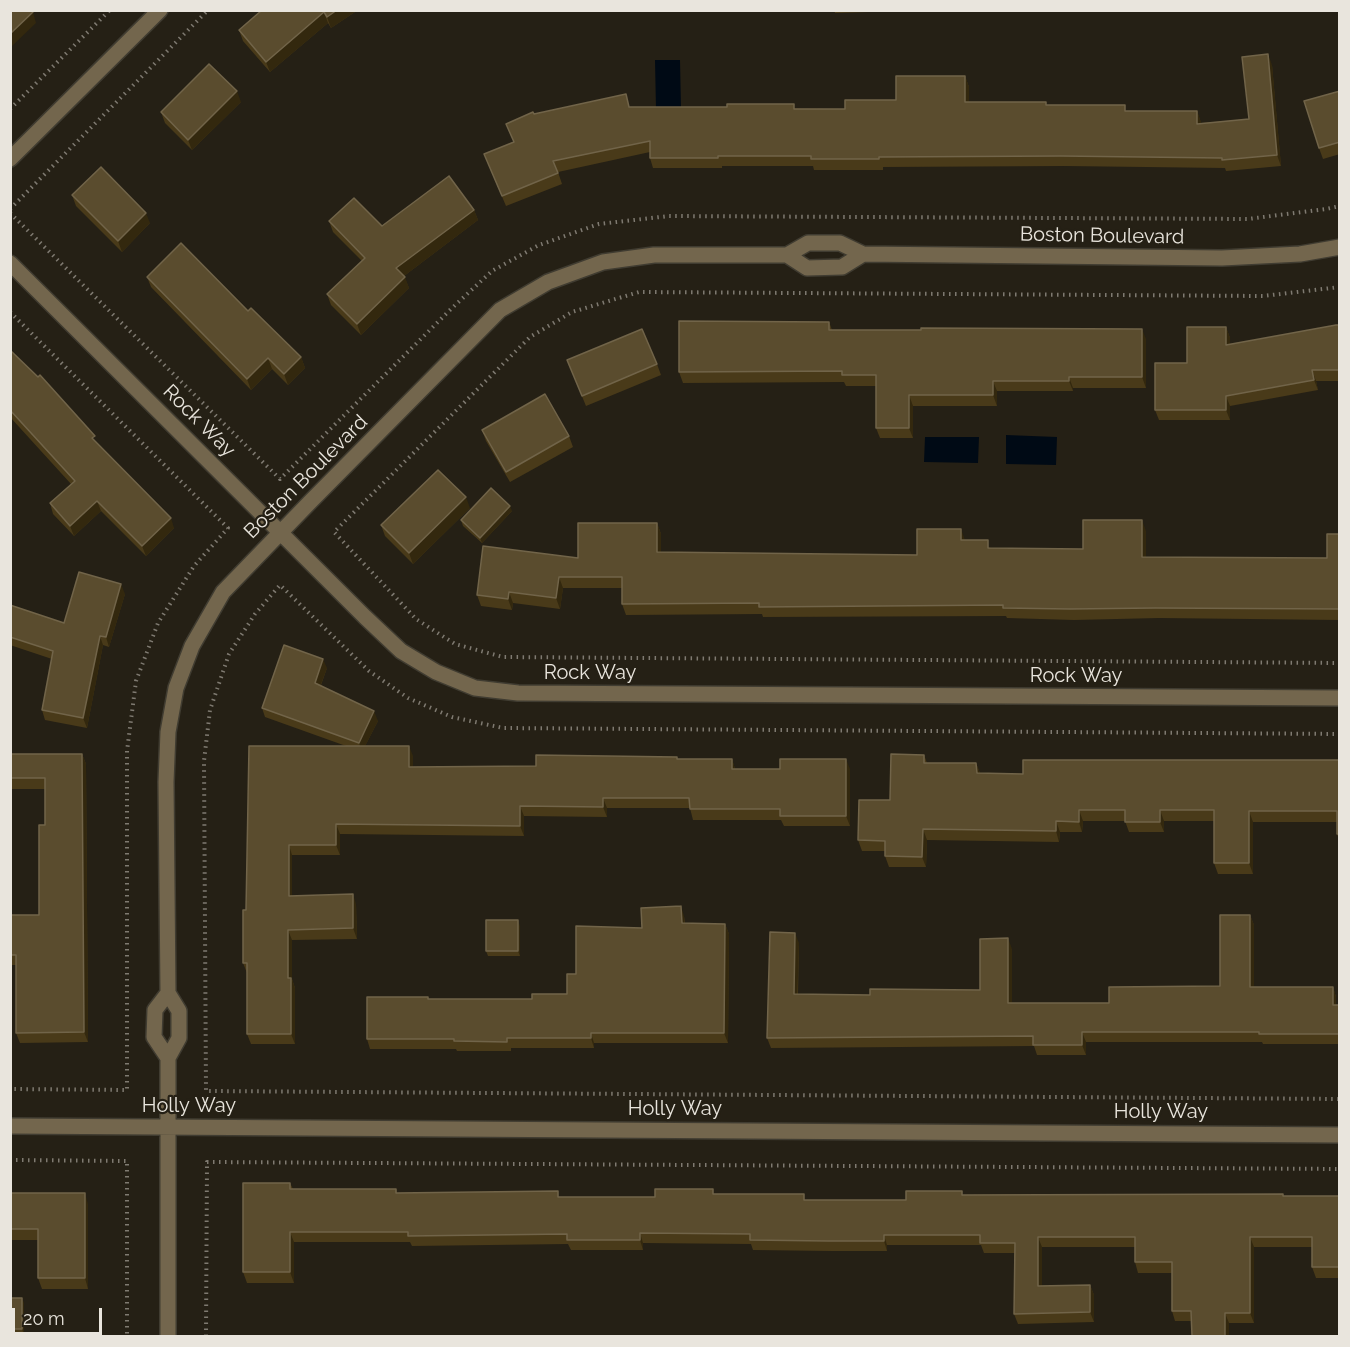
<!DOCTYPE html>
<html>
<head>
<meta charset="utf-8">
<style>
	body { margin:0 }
	#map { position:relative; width:1350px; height:1347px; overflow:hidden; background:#252015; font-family:Raleway,sans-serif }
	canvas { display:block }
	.frame { position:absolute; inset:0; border:12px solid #e9e5dd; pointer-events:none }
	.scale { position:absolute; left:12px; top:1308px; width:90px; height:27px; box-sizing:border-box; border:3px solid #e9e5dd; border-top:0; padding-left:8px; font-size:18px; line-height:21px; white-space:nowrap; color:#e9e5dd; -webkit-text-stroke:4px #252015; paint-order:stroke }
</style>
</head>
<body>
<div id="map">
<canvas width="1350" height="1347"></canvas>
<div class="frame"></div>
<div class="scale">20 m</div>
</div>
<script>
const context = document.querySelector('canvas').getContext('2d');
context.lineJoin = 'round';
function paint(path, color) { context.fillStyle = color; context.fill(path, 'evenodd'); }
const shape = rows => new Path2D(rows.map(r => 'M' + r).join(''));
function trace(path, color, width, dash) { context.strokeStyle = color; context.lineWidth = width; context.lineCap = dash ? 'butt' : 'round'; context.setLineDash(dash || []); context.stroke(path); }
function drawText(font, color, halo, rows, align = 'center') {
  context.font = font + ' Raleway,sans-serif'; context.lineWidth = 4.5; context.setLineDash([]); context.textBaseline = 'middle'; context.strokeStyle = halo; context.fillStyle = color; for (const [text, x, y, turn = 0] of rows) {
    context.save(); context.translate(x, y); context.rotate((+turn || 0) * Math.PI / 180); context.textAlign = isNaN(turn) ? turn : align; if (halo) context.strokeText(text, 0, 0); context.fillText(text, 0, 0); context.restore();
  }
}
paint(shape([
	[655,60,680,60,681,109,656,109],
	[1006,435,1057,437,1056,465,1006,464],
	[925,437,979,437,978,463,924,462]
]), '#000a15');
const street = shape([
	[10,159,160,10],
	[863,254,1222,258,1300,254,1340,247],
	[10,263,365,617,401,651,436,672,475,688,518,693,1340,698],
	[168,993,166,782,168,732,176,688,192,646,223,592,310,502,500,310,548,282,603,262,654,255,787,255,808,243,840,243,863,254,842,267,807,268,787,255],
	[168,1058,154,1037,155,1010,168,993,179,1011,179,1038,168,1058,168,1336],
	[10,1126,1340,1135]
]);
trace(street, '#403c31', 18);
trace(shape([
	[10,109,110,10],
	[10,209,208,10],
	[10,213,280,479,451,309,492,271,539,245,599,224,669,216,1248,219,1326,209,1340,206],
	[1340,287,1263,296,639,292,572,312,530,337,334,532,416,619,455,644,503,657,1340,663],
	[10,312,228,528,194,566,158,623,136,681,127,751,127,1090,10,1089],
	[1340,734,503,728,452,717,408,698,369,671,280,585,255,614,229,654,210,710,204,761,206,1091,1340,1099],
	[10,1160,127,1161,127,1336],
	[206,1336,207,1162,1340,1169]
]), '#7f7a71', 4, [1.5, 4.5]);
trace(street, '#73664d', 15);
paint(shape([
	[262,10,358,10,331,28,328,23,270,72,243,41,239,30],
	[834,10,869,10,869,12,835,13],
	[1272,65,1281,166,1226,171,1225,168,1065,166,883,167,883,170,814,170,813,166,722,166,722,168,653,168,650,158,650,152,558,172,562,184,506,206,484,154,513,142,534,114,630,107,845,109,896,100,965,76,969,87,969,102,1047,105,1127,111,1197,111,1201,123,1249,119],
	[1340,91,1340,154,1323,159,1319,148],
	[241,102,192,150,165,123,161,112],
	[72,195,150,223,122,252,76,206],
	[474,210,478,220,404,276,409,288,361,335,331,305,327,294,362,261,333,232,329,221,382,226],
	[147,277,248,311,301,357,305,368,288,385,272,369,251,390,151,287],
	[829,322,832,330,1146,339,1146,388,1073,388,1073,391,997,391,997,406,913,406,913,438,880,438,876,428,876,386,846,386,844,382,683,383,679,372],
	[1340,325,1340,381,1316,381,1318,390,1230,406,1230,420,1159,420,1155,410,1187,363,1226,327,1230,338,1230,344],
	[10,350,174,528,146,556,101,511,74,536,53,514,50,503,71,484,10,417],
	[567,360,657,364,661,375,586,406],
	[482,430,569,436,573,447,510,482,486,441],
	[470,508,413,564,385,536,381,525],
	[512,511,482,543,463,526,461,520],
	[657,523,661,534,661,552,917,555,965,540,991,548,1083,549,1146,531,1146,557,1327,558,1340,534,1340,620,1159,618,1074,620,1007,618,1006,616,763,617,762,614,626,615,622,604,622,588,563,588,560,609,513,603,512,610,481,606,477,595,578,558],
	[125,594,109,647,103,645,87,728,45,720,42,710,52,659,10,645,10,605,64,623],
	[327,668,321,685,378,721,365,746,413,756,413,767,536,766,678,759,732,759,735,769,850,769,850,826,784,826,781,820,693,820,690,808,607,808,607,817,524,816,524,836,340,834,340,855,292,855,292,896,356,904,357,939,292,940,292,979,295,988,295,1044,251,1044,247,1034,247,973,243,963,246,910,346,746,265,717,262,708],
	[10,754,82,754,86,764,88,1042,20,1043,16,1033,16,965,10,965,10,915,39,915,45,825,45,789,10,789],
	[924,755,927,763,976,763,980,773,1023,774,1340,760,1340,842,1337,834,1337,822,1253,822,1253,874,1218,874,1214,863,1214,821,1164,821,1164,832,1129,832,1125,821,1083,821,1082,832,1060,832,1059,842,927,840,926,867,889,867,885,856,885,851,862,851,858,840,890,800],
	[1250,915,1254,925,1254,987,1333,987,1336,997,1336,1005,1340,1005,1340,1044,1263,1044,1262,1042,1086,1042,1086,1055,1037,1055,1034,1046,771,1048,767,1038,799,943,798,994,870,995,980,990,1012,949,1012,1003,1109,1003,1220,986],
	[684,916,685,923,725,924,729,934,728,1043,594,1043,594,1048,511,1048,511,1051,457,1051,456,1049,370,1049,367,1039,428,997,429,999,532,999,567,994,576,974,642,928],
	[520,926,520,956,488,956,486,951],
	[290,1183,293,1189,396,1189,397,1193,560,1197,655,1197,715,1194,807,1200,906,1200,963,1195,1283,1194,1284,1196,1340,1196,1340,1278,1316,1278,1312,1267,1312,1247,1254,1247,1254,1323,1229,1323,1229,1336,1192,1336,1192,1321,1175,1321,1172,1311,1172,1273,1138,1273,1135,1262,1135,1247,1042,1247,1042,1286,1090,1285,1094,1295,1094,1322,1018,1324,1014,1314,1015,1253,984,1253,981,1245,887,1245,887,1251,831,1251,753,1250,751,1244,643,1243,643,1250,571,1250,568,1244,412,1246,410,1242,294,1242,294,1283,247,1283,243,1272],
	[10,1188,12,1193,88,1204,88,1289,42,1289,38,1278,38,1240,10,1240],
	[10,1298,24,1303,24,1335,10,1335]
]), '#493a19');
paint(shape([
	[337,10,358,10,331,28,327,17],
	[33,12,36,23,10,48,10,34],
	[324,12,328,23,270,72,266,62],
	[1268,54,1272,65,1281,166,1277,155],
	[965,76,969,87,969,113,965,102],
	[237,91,241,102,192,150,188,140],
	[1197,111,1201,122,1201,134,1197,124],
	[474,210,478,220,400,279,396,268],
	[146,213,150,223,122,252,118,241],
	[405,277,409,288,361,335,357,324],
	[1226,327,1230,338,1230,355,1226,345],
	[1142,329,1146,339,1146,388,1142,377],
	[301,357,305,368,288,385,284,374],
	[268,358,272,369,251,390,247,379],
	[1312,370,1316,381,1318,390,1314,380],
	[1069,377,1073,388,1073,391,1069,381],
	[993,381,997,391,997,406,993,395],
	[909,395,913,406,913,438,909,428],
	[1226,396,1230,406,1230,420,1226,410],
	[466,497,470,508,413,564,409,553],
	[97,501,101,511,74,536,70,526],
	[510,506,512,511,482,543,480,538],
	[171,518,174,528,146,556,142,546],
	[1142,520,1146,531,1146,568,1142,557],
	[657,523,661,534,661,562,657,552],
	[961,529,965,540,961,540],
	[559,577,563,588,560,609,556,598],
	[121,584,125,594,109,647,106,637],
	[509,592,513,603,512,610,508,599],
	[100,636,103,645,87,728,83,718],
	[323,659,327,668,318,692,315,683],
	[374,711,378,721,362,752,359,743],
	[409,746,413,756,413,777,409,767],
	[82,754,86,764,88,1042,84,1032],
	[732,759,735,769,732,769],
	[846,759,850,769,850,826,846,816],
	[976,763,980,773,977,773],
	[603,798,607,808,607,817,603,807],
	[520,806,524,816,524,836,520,826],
	[1079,810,1083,821,1082,832,1079,822],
	[1160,810,1164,821,1164,832,1160,822],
	[1249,811,1253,822,1253,874,1249,863],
	[1056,821,1060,832,1059,842,1056,831],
	[336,824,340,834,340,855,336,845],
	[923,829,927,840,926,867,922,857],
	[289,845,292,855,292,906,289,896],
	[353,894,356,904,357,939,353,928],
	[681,906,684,916,685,932,682,923],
	[1250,915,1254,925,1254,997,1250,987],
	[518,920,520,926,520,956,518,951],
	[725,924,729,934,728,1043,724,1033],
	[288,930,292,940,292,979,295,988,295,1044,291,1034,288,978],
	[795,933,799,943,797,1005,794,994],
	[1008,938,1012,949,1012,1014,1008,1003],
	[1333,987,1336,997,1336,1016,1333,1005],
	[1082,1032,1086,1042,1086,1055,1082,1045],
	[591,1033,594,1043,594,1048,591,1038],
	[85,1193,88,1204,88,1289,85,1278],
	[290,1232,294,1242,294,1283,290,1272],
	[640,1233,643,1243,643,1250,640,1240],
	[884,1235,887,1245,887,1251,884,1241],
	[1038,1237,1042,1247,1042,1296,1038,1286],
	[1250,1237,1254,1247,1254,1323,1250,1313],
	[1090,1285,1094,1295,1094,1322,1090,1312],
	[22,1298,24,1303,24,1335,22,1329],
	[1225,1313,1229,1323,1229,1336,1225,1336]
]), '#33280e');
const building = shape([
	[10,10,31,10,33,12,10,34,10,10],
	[262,10,337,10,327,17,324,12,266,62,239,30,262,10],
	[1268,54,1277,155,1222,160,1222,158,1061,156,879,157,879,159,811,159,811,156,718,156,718,158,650,158,650,141,553,161,558,173,502,196,484,154,514,142,506,124,533,112,534,114,626,94,629,107,727,107,727,104,794,104,794,109,845,109,845,100,896,100,896,76,965,76,965,102,1046,102,1046,105,1125,105,1125,111,1197,111,1197,124,1249,119,1242,57,1268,54],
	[209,64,237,91,188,140,161,112,209,64],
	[1340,91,1340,142,1319,148,1304,101,1340,91],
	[101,167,146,213,118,241,72,195,101,167],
	[449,176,474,210,396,268,405,277,357,324,327,294,365,258,329,221,354,198,382,226,449,176],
	[181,243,248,311,251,308,301,357,284,374,268,358,247,379,147,277,181,243],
	[679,321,829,322,829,330,921,330,921,328,1142,329,1142,377,1069,377,1069,381,993,381,993,395,909,395,909,428,876,428,876,375,842,375,842,371,679,372,679,321],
	[1336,325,1340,325,1340,370,1312,370,1314,380,1226,396,1226,410,1155,410,1155,363,1187,363,1187,327,1226,327,1226,345,1336,325],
	[642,329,657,364,582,396,567,360,642,329],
	[10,350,38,377,40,375,95,436,92,438,171,518,142,546,97,501,70,526,50,503,75,481,10,410,10,350],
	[545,394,569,436,506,472,482,430,545,394],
	[438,470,466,497,409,553,381,525,438,470],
	[491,488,510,506,480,538,461,520,491,488],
	[1083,520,1142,520,1142,557,1327,558,1327,534,1340,534,1340,609,1155,608,1070,609,1003,608,1003,605,759,607,759,603,622,604,622,577,559,577,556,598,509,592,508,599,477,595,483,546,578,558,578,523,657,523,657,552,917,555,917,529,961,529,961,540,988,540,988,548,1083,549,1083,520],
	[79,572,121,584,106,637,100,636,83,718,42,710,53,651,10,637,10,605,64,623,79,572],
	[284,645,323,659,315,683,374,711,359,743,262,708,284,645],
	[249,746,409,746,409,767,536,766,536,755,677,757,677,759,732,759,732,769,780,769,780,759,846,759,846,816,780,816,780,809,690,809,689,798,603,798,603,807,520,806,520,826,336,824,336,845,289,845,289,896,353,894,353,928,288,930,288,978,291,978,291,1034,247,1034,247,963,243,963,243,910,246,910,249,746],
	[10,754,82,754,84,1032,16,1033,16,955,10,955,10,915,39,915,39,825,45,825,45,778,10,778,10,754],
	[891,754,924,755,924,763,976,763,977,773,1023,774,1023,760,1340,760,1340,834,1337,834,1337,811,1249,811,1249,863,1214,863,1214,810,1160,810,1160,822,1125,822,1125,810,1079,810,1079,822,1056,821,1056,831,923,829,922,857,885,856,885,841,858,840,859,800,890,800,891,754],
	[681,906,682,923,725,924,724,1033,591,1033,591,1038,507,1038,507,1042,454,1041,454,1039,367,1039,367,997,428,997,428,999,532,999,532,994,567,994,567,974,576,974,576,926,642,928,641,908,681,906],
	[1220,915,1250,915,1250,987,1333,987,1333,1005,1340,1005,1340,1034,1259,1034,1259,1032,1082,1032,1082,1045,1033,1045,1033,1036,767,1038,770,932,795,933,794,994,870,995,870,989,980,990,980,939,1008,938,1008,1003,1109,1003,1109,987,1220,986,1220,915],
	[486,920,518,920,518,951,486,951,486,920],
	[243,1183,290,1183,290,1189,396,1189,396,1193,558,1191,558,1197,655,1197,655,1189,713,1189,713,1194,804,1194,804,1200,906,1200,906,1191,962,1191,962,1195,1283,1194,1283,1196,1340,1196,1340,1267,1312,1267,1312,1237,1250,1237,1250,1313,1225,1313,1225,1336,1192,1336,1191,1311,1172,1311,1172,1262,1135,1262,1135,1237,1038,1237,1038,1286,1090,1285,1090,1312,1014,1314,1015,1243,980,1243,980,1235,884,1235,884,1241,828,1241,750,1240,750,1234,640,1233,640,1240,567,1240,567,1234,408,1236,408,1232,290,1232,290,1272,243,1272,243,1183],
	[10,1188,11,1193,85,1193,85,1278,38,1278,38,1229,10,1229,10,1188],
	[10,1298,22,1298,22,1329,10,1329,10,1298]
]);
paint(building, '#5a4c2e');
trace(building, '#716449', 1.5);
drawText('20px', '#e9e5dd', '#252015', [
	["Boston Boulevard",1102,236,1],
	["Rock Way",199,421,45],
	["Boston Boulevard",306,477,-45],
	["Rock Way",590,673],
	["Rock Way",1076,676],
	["Holly Way",189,1106],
	["Holly Way",675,1109],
	["Holly Way",1161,1112]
]);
</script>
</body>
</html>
